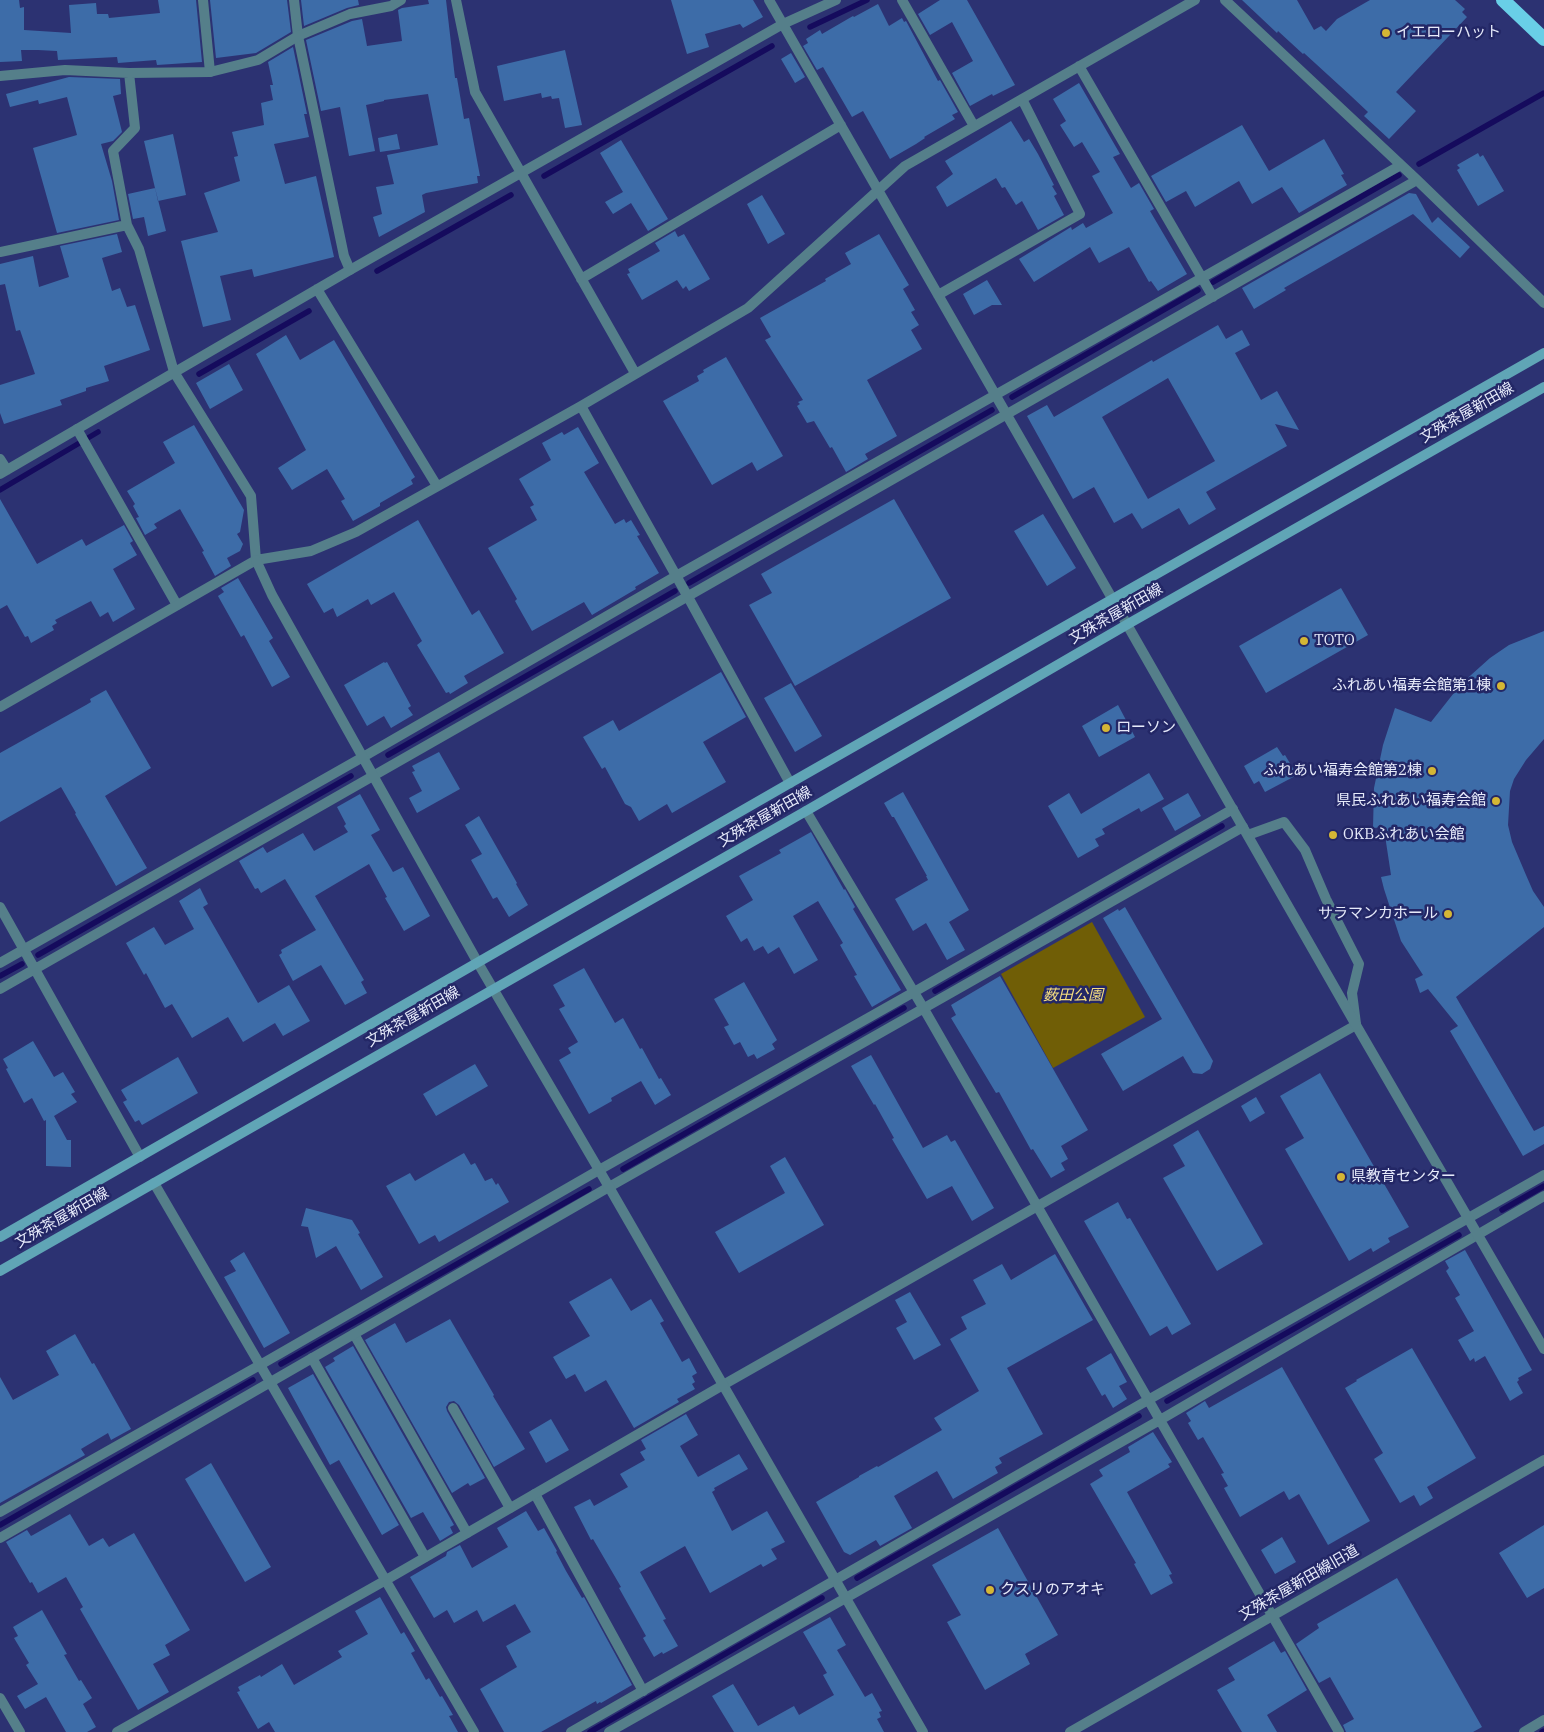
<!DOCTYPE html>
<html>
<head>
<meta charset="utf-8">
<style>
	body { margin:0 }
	canvas { display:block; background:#2c3272 }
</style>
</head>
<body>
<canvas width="1544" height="1732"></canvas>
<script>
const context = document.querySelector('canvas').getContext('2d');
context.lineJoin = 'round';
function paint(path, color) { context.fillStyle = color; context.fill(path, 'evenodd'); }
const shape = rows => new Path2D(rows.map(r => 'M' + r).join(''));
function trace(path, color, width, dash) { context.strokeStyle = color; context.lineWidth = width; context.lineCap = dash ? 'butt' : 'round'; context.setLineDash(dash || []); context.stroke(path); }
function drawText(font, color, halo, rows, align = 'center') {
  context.font = font + ' "IBM Plex Serif","Noto Sans JP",serif'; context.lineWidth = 5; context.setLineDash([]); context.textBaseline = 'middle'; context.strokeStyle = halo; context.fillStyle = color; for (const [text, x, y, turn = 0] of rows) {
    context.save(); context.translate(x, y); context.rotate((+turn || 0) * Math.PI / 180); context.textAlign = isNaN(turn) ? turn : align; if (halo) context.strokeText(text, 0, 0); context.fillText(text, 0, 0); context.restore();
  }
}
paint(shape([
	[1092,922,1145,1017,1053,1068,1001,974]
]), '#705e06');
trace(shape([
	[810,27,867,0],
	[1419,164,1544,93],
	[544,176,772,46],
	[377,271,511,195],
	[1213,282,1399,175],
	[199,374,309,311],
	[1012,397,1198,290],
	[0,490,98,432],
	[689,583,992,410],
	[388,755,675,591],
	[38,955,351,776],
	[0,976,22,964],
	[935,991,1222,826],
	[623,1169,904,1008],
	[1502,1210,1544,1186],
	[281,1364,589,1189],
	[1167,1401,1459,1235],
	[0,1525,253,1380],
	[857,1578,1139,1416],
	[590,1732,822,1598],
	[1542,1732,1544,1731]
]), '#150b5d', 5.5);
paint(shape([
	[0,0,19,0,20,8,24,7,24,30,71,33,69,5,96,3,97,14,108,14,109,18,160,13,158,0,196,0,202,62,157,65,156,60,118,63,117,57,58,60,57,51,38,50,21,50,22,61,0,62],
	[210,0,287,0,291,32,256,53,216,58],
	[301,0,358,0,359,5,347,8,304,26],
	[428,0,446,0,455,78,457,78,464,119,469,118,480,176,477,176,478,183,426,193,422,195,425,212,379,237,373,217,382,214,376,187,394,184,387,155,438,145,428,94,384,100,384,101,366,105,375,151,349,156,340,107,321,111,306,40,352,21,362,19,367,46,402,41,398,10,402,8,429,4],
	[671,0,753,0,763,17,743,28,740,24,705,34,709,47,687,54],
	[940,0,967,0,1015,85,993,96,992,94,970,106,952,73,973,61,952,22,930,35,918,14],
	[1242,0,1297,0,1314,30,1321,26,1326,31,1337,19,1370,0,1455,0,1465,9,1462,12,1467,17,1396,92,1416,111,1389,139,1364,116,1368,112,1351,96,1304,53,1303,54,1278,31,1277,33],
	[878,4,889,26,902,18,904,22,906,21,938,81,940,80,958,112,952,115,955,119,924,137,925,138,916,144,890,159,863,111,852,117,823,67,817,70,803,46,808,43,806,39,820,30,822,34,853,16,854,17],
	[293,47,307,114,304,114,309,137,274,144,285,184,316,176,334,257,254,277,252,269,220,276,231,320,203,327,181,241,218,232,204,193,240,181,234,157,238,156,232,132,264,125,261,103,273,100,270,85,273,85,268,62],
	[565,50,582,125,565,128,559,98,552,99,551,96,542,98,541,93,504,101,497,66],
	[791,53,805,77,795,83,781,59],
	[69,77,120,79,121,94,113,96,122,132,113,141,101,144,112,181,119,220,57,233,33,148,77,135,67,97,39,104,38,100,10,107,6,94],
	[1079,83,1120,154,1113,157,1131,188,1139,183,1154,209,1150,211,1187,274,1158,291,1151,281,1149,282,1129,247,1099,263,1090,247,1034,282,1019,259,1071,227,1072,230,1083,223,1086,228,1113,213,1092,176,1100,172,1082,142,1074,147,1060,125,1066,121,1053,99],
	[1011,121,1024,142,1029,139,1038,154,1054,185,1052,186,1057,194,1054,196,1064,215,1038,230,1022,201,1016,205,1005,187,1002,188,996,178,947,207,936,187,953,174,945,161],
	[1242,125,1269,171,1324,139,1344,174,1341,175,1347,185,1299,213,1282,187,1252,204,1239,181,1195,207,1186,191,1166,202,1151,176],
	[173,134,186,195,158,201,144,141],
	[397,134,400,149,380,152,378,138],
	[621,140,668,219,648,231,631,203,613,214,605,202,623,192,600,153],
	[1478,153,1480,157,1483,155,1504,191,1478,206,1457,170,1460,168,1457,165],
	[155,188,166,231,148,236,144,217,133,219,128,194],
	[1409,193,1416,194,1432,223,1438,217,1470,247,1460,258,1413,214,1284,288,1286,290,1254,309,1242,288],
	[762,195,785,234,768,244,747,204],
	[675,231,678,237,684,234,710,279,689,291,686,286,683,289,677,280,642,300,627,274,630,273,628,269,660,251,655,243],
	[117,234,122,252,102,258,112,291,120,288,127,307,135,305,150,350,104,366,109,381,86,388,86,391,60,400,62,405,4,424,0,413,0,385,35,374,20,330,16,331,5,284,0,285,0,264,33,256,39,287,69,277,60,246],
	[879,234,909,285,903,289,915,310,911,312,919,325,911,330,922,349,867,380,897,436,865,454,868,459,846,472,832,447,830,448,814,421,807,423,797,406,800,404,798,402,803,400,765,340,771,337,760,318,826,281,825,279,851,264,845,253],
	[987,280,1002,305,992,305,974,315,963,294],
	[1218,325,1226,339,1242,330,1250,345,1235,353,1261,400,1277,391,1299,430,1275,424,1287,446,1206,492,1216,509,1189,525,1179,508,1142,529,1132,513,1114,523,1094,487,1073,499,1027,416,1047,405,1054,417,1152,360,1153,362],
	[1168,378,1215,461,1148,499,1102,417],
	[286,335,300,360,334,340,415,477,411,480,413,484,380,503,380,506,353,521,341,501,345,499,327,469,292,490,278,468,306,450,256,354],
	[726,357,783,456,757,471,752,462,712,485,663,401,699,381,697,376,704,372,703,370],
	[229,364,243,390,210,409,196,383],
	[194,425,244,510,240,532,237,534,243,544,240,551,227,558,231,566,215,576,202,552,204,551,180,509,154,524,157,528,145,535,136,518,139,517,133,506,135,504,127,491,175,463,163,442],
	[578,427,599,463,584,472,615,524,624,519,626,523,631,520,640,535,637,536,659,573,635,587,636,589,592,615,584,602,532,631,515,601,517,599,488,548,537,520,530,507,534,505,519,479,551,460,542,443,562,432,564,435],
	[0,499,37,564,82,539,86,546,124,525,133,541,130,543,137,555,113,569,135,609,113,622,108,612,100,617,91,601,55,620,57,623,52,626,54,630,31,643,28,636,25,637,7,605,0,609],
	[894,499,951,598,795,686,749,605,772,593,761,574],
	[1043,514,1076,568,1047,586,1014,531],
	[418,520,472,615,479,610,504,653,464,676,468,683,450,694,449,692,446,693,417,645,422,641,394,592,371,605,368,599,337,617,333,608,324,613,307,584],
	[238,578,273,638,269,641,290,677,272,687,244,635,241,637,218,596,224,592,221,588],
	[1341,588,1368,635,1266,693,1239,646],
	[1544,631,1544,739,1526,760,1514,779,1510,791,1508,825,1512,842,1526,875,1533,891,1544,907,1544,927,1456,997,1534,1131,1544,1126,1544,1144,1523,1156,1450,1031,1458,1026,1428,989,1420,993,1415,979,1423,975,1401,941,1384,889,1381,877,1391,875,1386,842,1386,827,1373,828,1374,788,1383,745,1395,708,1431,722,1461,684,1490,658,1509,645],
	[384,662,385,663,387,662,411,706,408,708,413,715,391,728,384,716,367,726,344,685],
	[721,672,746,717,703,742,726,782,672,813,667,804,639,821,631,807,625,804,605,767,602,769,583,737,613,720,619,731],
	[791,683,822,736,795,752,764,698],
	[106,690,151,768,105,796,147,868,116,886,75,814,76,813,61,787,0,822,0,753,86,705,91,702,90,699],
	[1118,705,1135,737,1099,757,1082,726],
	[1277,747,1283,756,1285,755,1297,775,1265,792,1259,781,1254,784,1244,766],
	[439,752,460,789,417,813,409,798,422,791,412,772,415,771,412,766],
	[1149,773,1164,799,1141,812,1139,808,1102,829,1105,834,1095,839,1099,846,1078,858,1048,806,1069,793,1081,814],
	[903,792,969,910,949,922,965,950,947,960,926,923,913,931,895,899,928,880,926,876,927,876,894,817,892,817,884,803],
	[1188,793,1201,816,1175,831,1162,808],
	[360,794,380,830,371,835,393,872,403,867,430,916,404,931,385,898,387,897,369,864,315,896,364,980,361,982,367,993,345,1005,321,965,293,981,279,955,282,953,281,950,316,930,285,879,261,893,258,888,255,889,239,861,263,847,267,853,303,833,314,851,348,832,344,826,346,824,337,807],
	[479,816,517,883,516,884,528,905,509,917,497,897,493,899,471,860,482,854,465,825],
	[811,832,844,890,845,889,855,907,853,909,901,990,872,1007,854,976,857,975,840,945,843,943,818,901,793,916,818,960,794,974,779,947,768,954,763,946,754,951,747,938,741,942,726,916,753,900,739,876,781,853,779,850],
	[200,888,208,904,203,907,258,1003,289,985,310,1021,283,1036,275,1023,243,1042,228,1017,192,1038,172,1004,165,1008,146,973,144,975,126,943,154,927,165,945,194,929,179,901],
	[1125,907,1213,1061,1210,1069,1202,1074,1193,1073,1183,1056,1123,1091,1101,1054,1162,1019,1103,918,1118,909,1119,911],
	[584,968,615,1023,623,1018,640,1049,642,1048,659,1079,661,1078,671,1095,655,1105,641,1081,611,1098,612,1101,589,1114,559,1060,571,1053,568,1048,578,1042,559,1009,565,1006,553,985],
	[1000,976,1088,1130,1061,1146,1068,1159,1061,1163,1065,1170,1051,1178,1033,1149,1031,1150,999,1092,996,1093,951,1018,956,1015,951,1005],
	[744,982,777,1040,772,1044,775,1049,757,1059,754,1054,748,1057,740,1042,734,1045,724,1027,729,1025,714,999],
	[33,1041,54,1077,63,1072,75,1092,71,1094,77,1102,54,1116,67,1140,71,1140,71,1167,46,1166,46,1120,44,1121,32,1098,24,1103,6,1069,8,1068,3,1059],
	[871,1055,923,1148,947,1135,951,1142,955,1140,994,1208,972,1221,952,1186,927,1199,892,1139,894,1138,875,1104,874,1105,851,1066],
	[178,1057,198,1093,142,1125,139,1120,135,1122,123,1102,127,1100,121,1090],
	[475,1064,488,1086,436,1116,423,1094],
	[1320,1073,1409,1227,1388,1238,1390,1242,1373,1252,1371,1248,1349,1261,1285,1149,1304,1138,1280,1096],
	[1256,1097,1265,1113,1250,1122,1241,1106],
	[1198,1130,1263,1244,1217,1271,1163,1178,1185,1166,1173,1145],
	[464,1153,471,1165,475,1163,485,1181,492,1178,496,1185,498,1183,509,1202,439,1242,435,1235,419,1244,386,1186,410,1173,415,1181],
	[785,1157,824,1225,739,1273,715,1232,785,1193,770,1166],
	[1118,1202,1127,1219,1130,1218,1191,1324,1172,1335,1167,1326,1150,1336,1084,1221],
	[306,1208,352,1220,360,1233,358,1234,383,1277,361,1290,336,1246,316,1258,308,1227,301,1226],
	[1465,1250,1532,1370,1518,1378,1519,1380,1517,1382,1523,1393,1510,1401,1485,1356,1475,1362,1474,1358,1470,1361,1458,1340,1474,1331,1455,1298,1460,1295,1446,1271,1449,1268,1445,1261],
	[244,1252,290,1333,264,1348,224,1277,236,1271,230,1261],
	[1055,1254,1093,1320,1007,1368,1043,1434,999,1458,1002,1463,995,1467,998,1473,953,1499,937,1471,894,1496,912,1528,880,1546,876,1540,850,1555,844,1552,816,1502,859,1477,859,1476,877,1466,878,1467,942,1430,934,1418,979,1391,950,1339,967,1329,961,1317,986,1304,973,1280,1002,1264,1011,1280],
	[611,1278,631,1311,651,1299,664,1321,660,1323,682,1362,689,1358,697,1373,692,1376,695,1382,692,1384,695,1389,677,1399,679,1402,634,1428,606,1380,585,1392,575,1374,566,1379,553,1357,590,1336,569,1302],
	[910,1292,941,1345,914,1360,896,1328,907,1322,895,1300],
	[450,1319,494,1395,493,1396,525,1449,494,1467,459,1405,454,1401,449,1402,446,1407,447,1411,485,1478,470,1486,468,1483,452,1493,365,1340,395,1323,406,1343],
	[75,1334,92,1364,94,1363,131,1429,111,1440,108,1433,81,1449,85,1455,0,1503,0,1377,13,1400,59,1375,46,1351],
	[353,1346,454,1525,450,1527,453,1533,440,1541,423,1512,411,1518,325,1367,335,1361,333,1358],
	[1412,1348,1476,1458,1427,1487,1433,1498,1420,1506,1414,1495,1400,1503,1374,1459,1383,1453,1345,1388,1357,1381,1356,1380],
	[1111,1353,1127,1382,1119,1386,1127,1399,1113,1408,1105,1394,1102,1396,1086,1368],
	[1282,1367,1370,1521,1328,1545,1299,1494,1289,1500,1284,1491,1240,1517,1224,1488,1228,1486,1221,1474,1224,1473,1203,1437,1198,1440,1188,1423,1191,1421,1186,1413,1205,1401,1209,1408],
	[313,1374,399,1525,382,1535,339,1460,330,1465,288,1388],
	[686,1414,698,1435,680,1446,698,1477,739,1454,748,1469,714,1488,715,1490,712,1492,732,1531,767,1511,785,1542,771,1549,777,1559,763,1567,761,1564,710,1593,685,1546,640,1572,666,1619,663,1620,678,1646,663,1654,662,1652,654,1657,643,1638,646,1636,619,1588,621,1587,593,1539,591,1540,574,1507,590,1499,594,1506,628,1487,620,1474,645,1460,640,1452,646,1449,641,1440],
	[551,1419,569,1450,546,1463,529,1432],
	[1153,1432,1172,1462,1168,1464,1170,1467,1127,1492,1172,1574,1169,1575,1173,1583,1151,1595,1134,1564,1136,1563,1090,1484,1103,1476,1099,1470,1130,1452,1128,1447],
	[211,1463,271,1567,245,1582,185,1479],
	[526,1511,538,1531,544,1528,557,1551,556,1552,566,1571,582,1598,584,1597,632,1685,601,1703,600,1702,597,1704,596,1701,541,1732,504,1732,480,1689,517,1667,506,1646,531,1632,515,1604,483,1622,477,1610,454,1623,447,1610,434,1618,410,1577,446,1556,447,1552,460,1545,472,1568,508,1547,497,1528],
	[70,1514,89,1546,103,1538,109,1547,134,1533,190,1630,165,1645,170,1655,153,1664,169,1692,138,1710,80,1609,83,1607,66,1577,38,1593,32,1582,30,1583,6,1542,27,1530,31,1536,33,1535],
	[1544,1525,1544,1588,1527,1598,1499,1553],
	[998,1528,1058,1635,1025,1654,1030,1664,985,1690,947,1622,961,1615,932,1565],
	[1282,1537,1296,1562,1275,1574,1261,1550],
	[1397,1578,1482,1727,1473,1732,1346,1732,1343,1725,1354,1719,1330,1677,1319,1683,1296,1644,1319,1628,1317,1624],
	[380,1597,401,1634,404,1632,415,1651,411,1653,426,1680,429,1678,440,1697,442,1696,453,1715,449,1716,458,1732,275,1732,269,1722,258,1729,237,1692,240,1691,238,1687,260,1675,261,1677,282,1664,294,1685,342,1657,338,1651,368,1634,355,1611],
	[42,1610,67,1654,64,1655,79,1681,81,1680,92,1698,83,1704,96,1727,87,1732,66,1732,46,1697,25,1709,17,1696,38,1684,26,1665,29,1663,14,1638,18,1636,13,1627],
	[830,1617,846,1645,837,1650,865,1697,872,1693,882,1711,879,1712,881,1717,877,1719,884,1732,734,1732,712,1696,733,1684,758,1726,794,1706,799,1715,834,1695,823,1675,827,1673,803,1632],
	[1274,1641,1281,1653,1285,1651,1307,1690,1267,1715,1277,1732,1242,1732,1217,1690,1235,1680,1228,1668]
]), '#3d6ca8');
trace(shape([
	[203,0,210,72],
	[294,0,298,36,344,256,350,270],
	[77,429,177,605],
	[1248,835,1284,822,1305,850,1326,899,1359,964,1352,993,1356,1024],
	[354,1334,467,1533],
	[312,1358,425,1557],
	[453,1408,510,1508],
	[535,1494,643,1691]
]), '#557f8a', 10);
trace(shape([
	[456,0,475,92,635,373],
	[769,0,1113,600],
	[902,0,974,126],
	[1225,0,1417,180,1544,303],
	[1079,66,1213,297],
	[0,76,65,70,129,73,210,72,258,60,298,36,350,14,391,6,401,0],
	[127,225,113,151,135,128,129,73],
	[0,252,127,225,139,249,174,372,251,496,256,560],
	[581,279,841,125],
	[317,289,437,486],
	[938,295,1080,214,1022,99],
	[581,406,688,597,790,783],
	[0,459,7,470],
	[0,474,350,270,783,24,836,0],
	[0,707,256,560,311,551,356,532,581,406,748,308,905,166,1195,0],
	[806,811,924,1009,1339,1732],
	[0,907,140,1157],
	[0,963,363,757,676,576,1401,165],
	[0,989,1417,180],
	[154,1183,474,1732],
	[0,1512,260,1365,599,1170,914,992,1233,809],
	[0,1538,609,1187,1243,827],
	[0,1698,20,1732],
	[117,1732,386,1580,723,1385,1356,1025],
	[571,1732,1148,1400,1544,1175],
	[609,1732,1160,1420,1544,1196],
	[1524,1732,1544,1720]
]), '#557f8a', 10);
trace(shape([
	[256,560,272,595,478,963,609,1187,923,1732],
	[1113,600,1356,1025,1544,1349],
	[1070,1732,1544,1460]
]), '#557f8a', 10);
trace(shape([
	[0,1237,790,783,1544,353],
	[0,1271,806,811,1128,624,1544,387]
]), '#60a5b6', 10);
trace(shape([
	[1503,0,1544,39]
]), '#69cfe7', 14);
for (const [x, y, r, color] of [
	[1386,33,5,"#d4b635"],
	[1304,641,5,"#d4b635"],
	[1501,686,5,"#d4b635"],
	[1106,728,5,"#d4b635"],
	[1432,771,5,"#d4b635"],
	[1496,801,5,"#d4b635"],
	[1333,835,5,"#d4b635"],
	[1448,914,5,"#d4b635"],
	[1341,1177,5,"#d4b635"],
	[990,1590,5,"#d4b635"]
]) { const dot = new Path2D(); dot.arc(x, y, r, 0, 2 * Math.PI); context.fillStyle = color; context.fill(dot); trace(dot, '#232766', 2); }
drawText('15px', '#e6eafa', '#232766', [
	["イエローハット",1396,33],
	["TOTO",1314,641],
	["ふれあい福寿会館第1棟",1491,686,"right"],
	["ローソン",1116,728],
	["ふれあい福寿会館第2棟",1422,771,"right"],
	["県民ふれあい福寿会館",1486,801,"right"],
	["OKBふれあい会館",1343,835],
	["サラマンカホール",1438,914,"right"],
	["県教育センター",1351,1177],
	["クスリのアオキ",1000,1590]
], 'left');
drawText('15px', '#e6eafa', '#232766', [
	["文殊茶屋新田線",1467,413,-30],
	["文殊茶屋新田線",1116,614,-30],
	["文殊茶屋新田線",765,817,-30],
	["文殊茶屋新田線",413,1017,-30],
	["文殊茶屋新田線",62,1218,-30],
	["文殊茶屋新田線旧道",1299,1583,-30]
]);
drawText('italic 15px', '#f7df80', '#232766', [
	["薮田公園",1073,996]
]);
</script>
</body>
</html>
